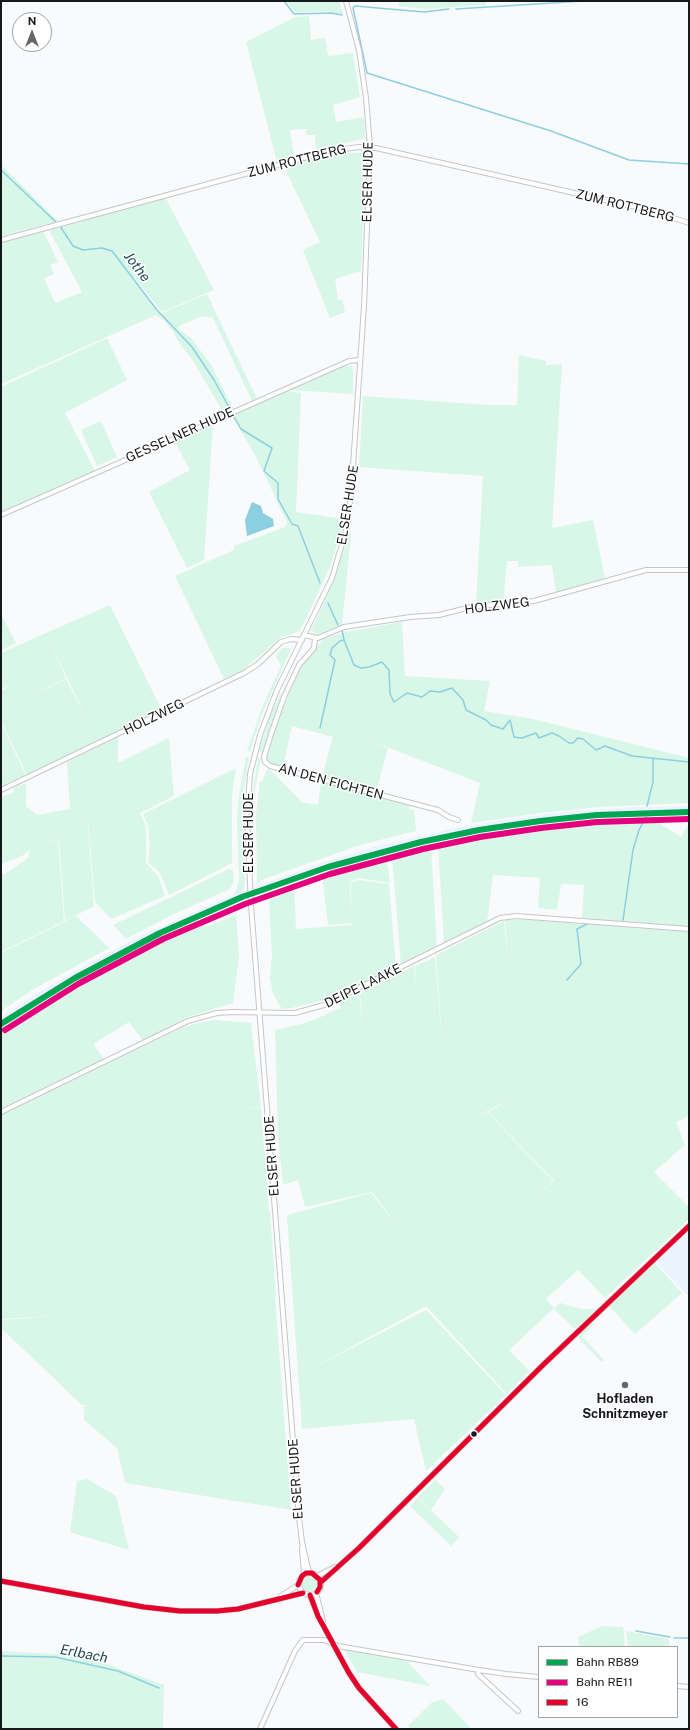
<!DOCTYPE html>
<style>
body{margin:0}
#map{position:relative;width:690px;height:1730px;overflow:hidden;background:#f8fafc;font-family:"Public Sans",sans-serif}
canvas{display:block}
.frame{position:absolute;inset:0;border:2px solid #16181c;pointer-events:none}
.legend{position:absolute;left:538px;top:1646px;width:140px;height:72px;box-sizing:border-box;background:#fff;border:1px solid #a2a3a4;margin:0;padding:5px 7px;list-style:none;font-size:12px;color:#16181c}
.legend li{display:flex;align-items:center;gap:8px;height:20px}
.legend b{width:20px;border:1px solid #a2a3a4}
.north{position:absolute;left:12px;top:12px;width:40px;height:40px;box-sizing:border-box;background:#fff;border:1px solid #a2a3a4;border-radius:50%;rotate:0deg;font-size:11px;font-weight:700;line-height:16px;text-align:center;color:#16181c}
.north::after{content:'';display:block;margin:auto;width:14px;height:18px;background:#65676a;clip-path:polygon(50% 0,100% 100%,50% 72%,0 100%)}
</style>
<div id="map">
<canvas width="690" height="1730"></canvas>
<div class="frame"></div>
<ul class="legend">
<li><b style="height:5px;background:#00a651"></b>Bahn RB89</li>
<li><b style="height:5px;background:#e5007d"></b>Bahn RE11</li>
<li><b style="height:5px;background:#e4002b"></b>16</li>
</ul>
<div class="north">N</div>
</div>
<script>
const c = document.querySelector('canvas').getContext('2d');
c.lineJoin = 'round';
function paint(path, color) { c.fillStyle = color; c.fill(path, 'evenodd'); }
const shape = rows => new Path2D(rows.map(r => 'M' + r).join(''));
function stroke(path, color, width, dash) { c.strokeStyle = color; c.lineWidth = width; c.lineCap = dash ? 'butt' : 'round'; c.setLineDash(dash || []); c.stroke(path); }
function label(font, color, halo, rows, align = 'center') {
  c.font = font + ' "Public Sans",sans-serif'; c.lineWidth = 3; c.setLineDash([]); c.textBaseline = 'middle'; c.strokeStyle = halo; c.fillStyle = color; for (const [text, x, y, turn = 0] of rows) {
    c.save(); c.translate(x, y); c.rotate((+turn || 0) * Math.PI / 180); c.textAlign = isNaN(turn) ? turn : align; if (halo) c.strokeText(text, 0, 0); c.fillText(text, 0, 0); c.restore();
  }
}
const built = shape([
 [689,806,689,815,584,819,529,825,480,833,399,850,286,884,201,918,148,941,44,999,1,1027,1,1017,31,997,100,957,142,935,235,894,318,864,373,847,460,827,504,820,554,813,634,807],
 [689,1230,689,1297,656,1262]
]);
const green = shape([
 [286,1,339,1,343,14,328,11,296,13],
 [399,1,486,1,486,5,426,9,398,6],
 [309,16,311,40,325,38,328,56,353,53,360,97,333,105,336,122,364,117,365,138,316,151,315,135,306,135,307,129,290,130,294,157,277,162,246,42,295,17],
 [350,153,363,153,363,223,361,271,335,279,338,300,342,299,345,312,330,318,303,250,320,242,284,167,332,154],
 [1,165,58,221,1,236],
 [165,197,214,290,162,312,134,277,133,278,160,314,207,294,257,399,252,401,213,318,202,316,179,326,178,329,191,338,212,366,233,409,224,414,194,362,180,344,172,330,164,320,156,315,1,384,1,242,43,231,58,262,50,265,54,274,44,278,55,303,82,292,49,230,57,228,58,229,61,227],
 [107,338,127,380,65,413,95,471,1,513,1,387],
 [519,355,546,361,546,365,562,364,552,528,593,520,605,578,556,593,552,565,518,567,518,561,507,561,503,603,476,604,483,476,359,467,363,396,487,405,517,405],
 [345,365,353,367,353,394,290,390],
 [285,391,301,393,296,512,343,519,341,532,330,567,300,631,280,638,243,670,224,679,175,576,234,550,234,546,285,527,287,522,256,457,232,416],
 [101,421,117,457,97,466,81,430],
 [213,424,204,560,187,568,149,492,190,470,174,440],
 [349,533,351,534,342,625,318,634,311,631,334,580],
 [110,605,162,711,27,775,1,721,1,691,10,686,1,689,1,653,46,633,66,678,18,702,66,679,87,720,46,633],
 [1,614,16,643,1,650],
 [402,622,405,676,490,681,484,711,533,719,689,758,689,803,599,807,541,813,471,823,480,783,353,734,388,748,376,792,322,777,333,737,292,726,283,768,271,765,266,757,277,722,301,667,323,639,345,632],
 [282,648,287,648,291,649,260,719,250,752,247,751,263,705,281,666,276,656],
 [283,690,263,752,261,753,259,751,271,713],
 [1,723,26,776,3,786,1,782],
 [118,737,118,763,169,738,174,796,140,813,146,826,146,863,158,876,165,896,111,919,95,902,86,796,94,906,65,921,59,839,39,846,58,840,64,921,1,952,1,875,5,874,28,858,30,850,22,856,1,864,1,797,14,792,13,788,26,783,26,806,37,815,70,809,67,762],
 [246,757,249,757,243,796,242,818,245,882,243,891,234,894,239,881,237,819,239,795],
 [258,758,261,759,255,789,251,842,252,797],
 [236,768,232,794,232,863,169,895,160,873,148,862,150,847,148,826,143,814],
 [267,769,271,771,302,802,318,805,321,782,409,804,409,809,414,810,416,831,360,845,261,880,257,885,256,815,260,782,262,782],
 [650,817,681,837,689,824,689,927,582,918,584,885,561,884,557,910,538,908,540,878,493,875,487,922,444,943,438,844,480,835,561,823],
 [431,848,437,947,401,965,392,857],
 [386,856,390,883,358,878,350,882,351,922,351,883,359,880,389,884,396,968,335,997,292,1008,282,1009,273,994,270,978,272,956,269,898,272,892,294,885,296,929,352,925,352,923,328,925,322,875],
 [229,869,233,870,234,881,230,889,178,912,126,939,113,925],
 [236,915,239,956,233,1003,188,1017,143,1041,129,1022,93,1044,105,1060,1,1111,1,1028,42,1001,99,968,148,942,202,919,206,927],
 [76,916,109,948,32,990,1,1011,1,953],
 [505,920,531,920,689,932,689,1116,676,1122,685,1145,654,1172,689,1207,689,1219,605,1298,578,1270,546,1299,554,1308,509,1350,529,1371,507,1394,426,1306,313,1368,426,1310,506,1395,426,1471,414,1419,302,1429,287,1215,371,1193,400,1229,372,1192,305,1207,298,1180,283,1185,278,1137,275,1030,302,1024,316,1019,340,1008,340,1002,359,993,363,1040,360,993,414,966,417,992,415,966,435,957,443,1053,436,955,504,921,508,963],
 [516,1096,488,1112,554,1181,530,1202,553,1181,487,1112,474,1118],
 [216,1020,251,1023,261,1107,245,1109,261,1108,269,1211,265,1211,270,1211,276,1296,261,1297,275,1296,291,1510,125,1483,117,1448,84,1420,84,1406,90,1405,82,1405,1,1328,1,1320,53,1316,1,1319,1,1115,182,1028,198,1023],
 [654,1262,682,1293,635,1334,609,1306],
 [560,1303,582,1309,597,1309,575,1329,554,1309],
 [591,1323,593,1325,582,1336,604,1360,601,1362,577,1336],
 [87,1479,116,1496,129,1550,70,1532,77,1481],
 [435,1480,445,1489,431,1510,418,1497],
 [418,1498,459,1537,451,1546,410,1506],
 '301 1584a8 8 0 1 1 16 0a8 8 0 1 1-16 0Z',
 [602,1626,623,1627,625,1647,579,1647,578,1637],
 [626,1631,669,1639,669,1647,628,1647],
 [344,1649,405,1659,430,1686,357,1672],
 [1,1651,85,1656,164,1685,163,1729,1,1729],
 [443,1699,472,1729,411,1729,408,1726,431,1703]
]);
const water = shape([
 [252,502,261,506,263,513,273,519,274,526,247,536,245,520]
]);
const stream = shape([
 [284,1,294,14,332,13,342,15],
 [449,9,424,12,355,6,353,8,367,73,551,131,629,160,689,164],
 [456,9,584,1],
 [1,170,57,223],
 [60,226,73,246,83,250,102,248,112,251,157,310,192,347,214,380,231,411],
 [233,415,241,429,272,448,264,471,278,483,278,499,292,524,298,526,320,583],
 [328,603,338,625],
 [344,640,354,665,361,668,369,667,382,662,389,670,390,694,394,702,407,693,422,697,430,691,440,692,452,688,463,700,466,710,486,720,491,725,503,729,510,720,514,737,522,738,536,733,539,738,552,733,559,736,569,743,573,743,578,738,583,739,596,750,605,746,632,756,689,762],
 [320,728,335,660,330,655,332,648,340,641,344,640,342,630],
 [647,806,653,782,653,759],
 [623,920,633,850,639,830,647,815],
 [567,980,581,964,577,929,589,923],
 [636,1631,670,1637],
 [674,1638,689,1638],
 [1,1656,55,1657,118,1671,159,1688]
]);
const minor = shape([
 [1,240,330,151,359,147,376,148,649,210,689,223],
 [1,515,349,361,360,360],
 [304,635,318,638,344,627,410,617,439,615,471,607,534,601,646,570,689,570],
 [315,638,314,648,299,665,284,697,271,734,264,757,265,762,270,766,438,810,449,817,458,820],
 [1,790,244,673,258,664,281,642,291,639,302,640],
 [1,1112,188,1021,217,1013,232,1012,295,1013,324,1005,500,918,516,916,689,929],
 [302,1548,304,1574],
 '299 1584a11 11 0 1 1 22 0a11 11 0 1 1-22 0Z',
 [309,1573,302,1542,299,1517,251,905,247,818,250,774,260,735,277,690,332,578,347,527,351,495,364,306,370,147,366,98,359,50,346,1],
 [317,1576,335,1567],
 [1,1581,144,1607,180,1611,217,1611,238,1609,303,1593],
 [321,1582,359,1548,544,1364,689,1226],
 [316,1593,323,1621],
 [310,1595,318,1616,349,1673,359,1688,396,1729],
 [281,1596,298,1585],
 [479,1670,478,1674,518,1711],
 [677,1686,689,1687],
 [260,1729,295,1651,303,1640,324,1640,338,1646,479,1670,506,1674,539,1677]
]);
const bus1 = shape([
 [1,1581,144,1607,180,1611,217,1611,238,1609,303,1593],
 [321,1582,359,1548,544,1364,689,1226],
 [298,1585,302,1576,306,1573,312,1573,320,1580,320,1587,317,1592],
 [310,1595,318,1616,349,1673,359,1688,396,1729]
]);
const rail1 = shape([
 [1,1024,75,978,160,933,242,897,328,867,421,842,479,830,540,821,597,815,689,812]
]);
const rail2 = shape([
 [5,1030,78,984,163,939,245,904,330,874,423,849,480,837,541,828,597,822,689,819]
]);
const markers = [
 [625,1385,4,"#65676a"],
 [474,1434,3.5,"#16181c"]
];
const streetNames = [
 ["ZUM ROTTBERG",297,161,-14],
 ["ELSER HUDE",368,182,-89],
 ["ZUM ROTTBERG",625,206,14],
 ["GESSELNER HUDE",180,435,-24],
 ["ELSER HUDE",348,505,-81],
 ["HOLZWEG",497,606,-7],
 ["HOLZWEG",154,717,-26],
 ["AN DEN FICHTEN",331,782,15],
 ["ELSER HUDE",249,833,-90],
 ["DEIPE LAAKE",363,986,-26],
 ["ELSER HUDE",272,1156,-94],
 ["ELSER HUDE",296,1479,-94]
];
const poiNames = [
 ["Hofladen",625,1399],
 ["Schnitzmeyer",625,1414]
];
const waterNames = [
 ["Jothe",137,267,53],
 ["Erlbach",84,1654,11]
];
paint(built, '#ebf3fe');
paint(green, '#d8f7e8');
paint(water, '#8ccfe0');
stroke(stream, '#8ccfe0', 1.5);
stroke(minor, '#c4c6c9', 6);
stroke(minor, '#fefeff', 4);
stroke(bus1, '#e4002b', 5);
stroke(rail1, '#00a651', 6);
stroke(rail2, '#e5007d', 6);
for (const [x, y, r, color] of markers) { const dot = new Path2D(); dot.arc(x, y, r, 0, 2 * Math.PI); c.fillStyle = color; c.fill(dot); stroke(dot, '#fff', 1.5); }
label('13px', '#16181c', '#fff', streetNames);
label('bold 13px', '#16181c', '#fff', poiNames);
label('italic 14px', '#1d4752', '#fff', waterNames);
</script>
